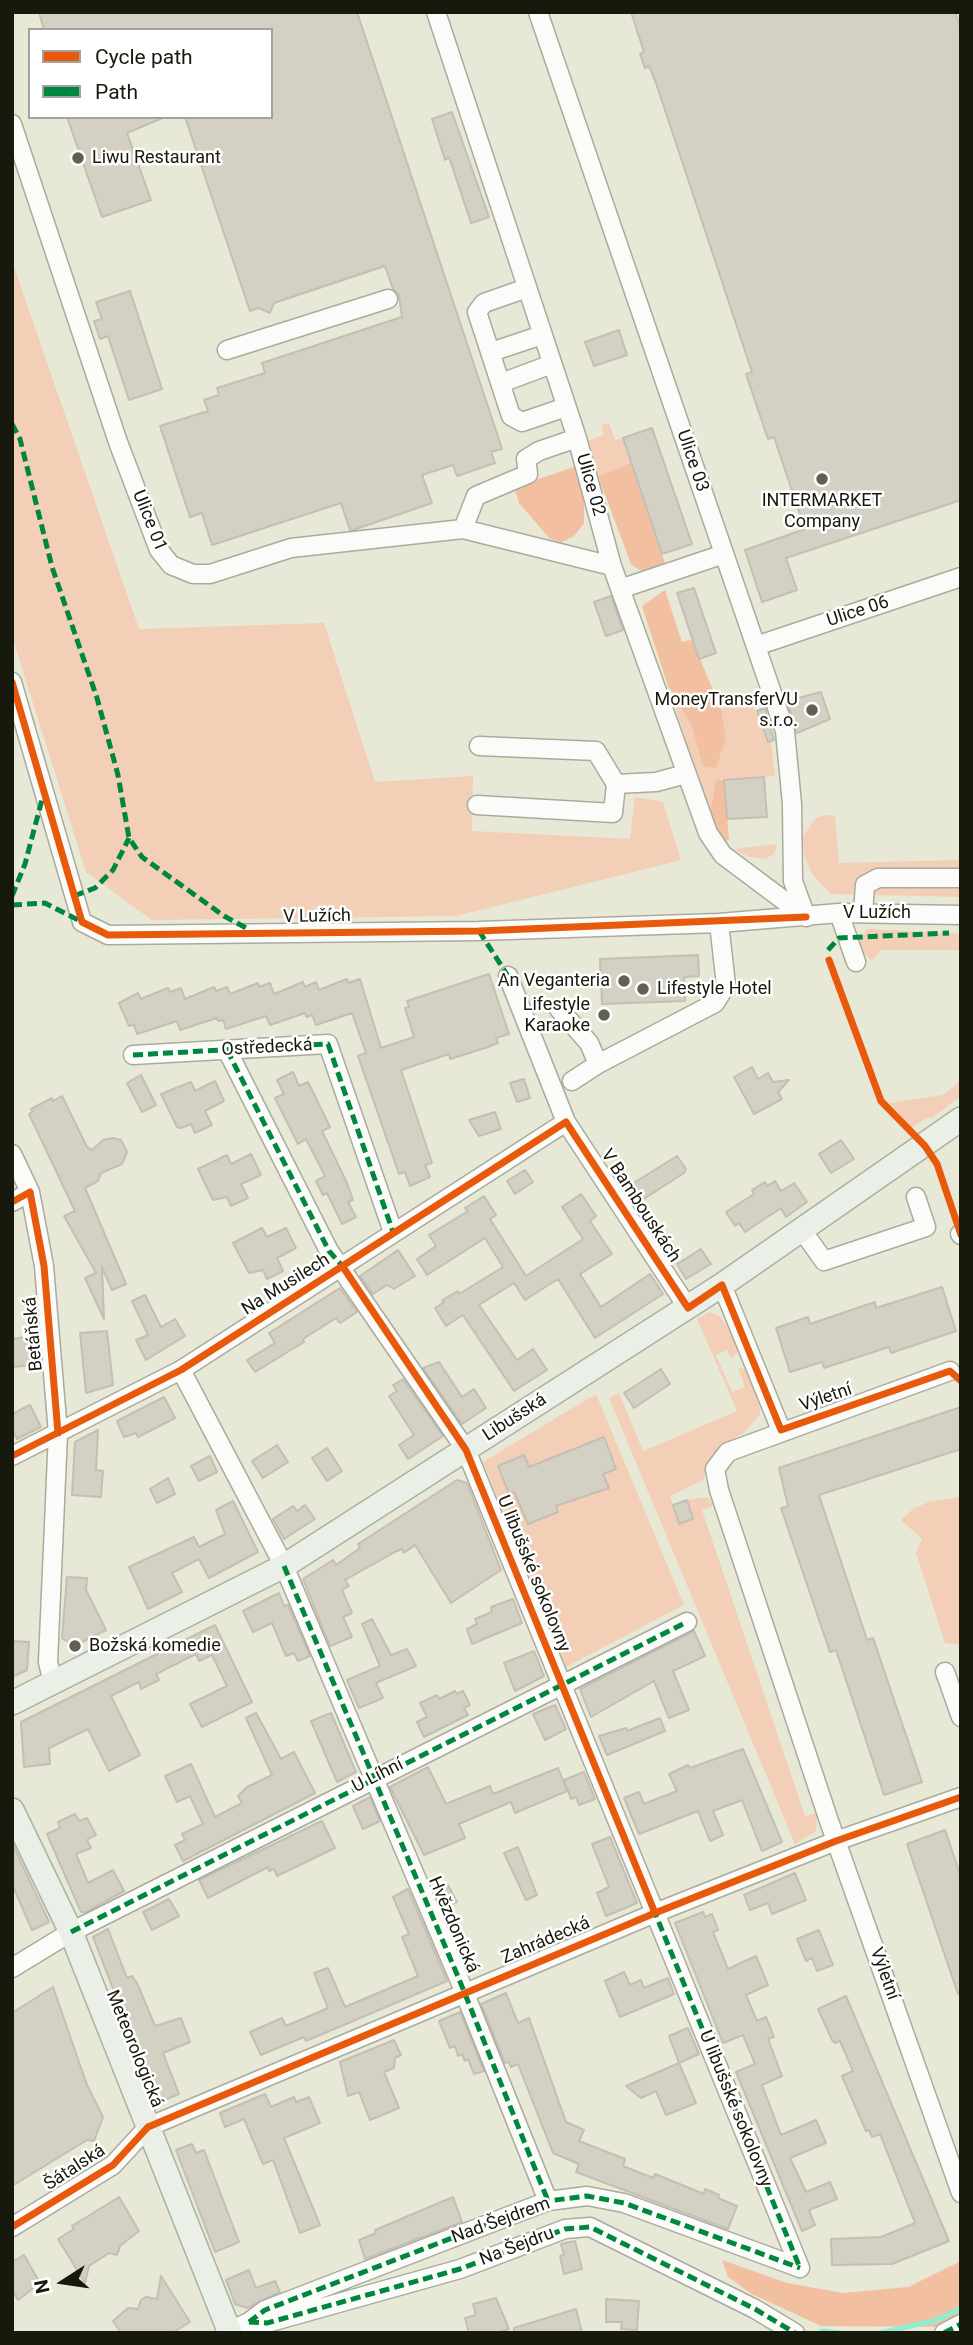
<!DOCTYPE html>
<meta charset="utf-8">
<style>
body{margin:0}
#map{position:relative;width:973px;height:2345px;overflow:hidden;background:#e7e8d6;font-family:Roboto,sans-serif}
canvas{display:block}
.frame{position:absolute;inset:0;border:14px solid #18190d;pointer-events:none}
.legend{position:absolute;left:28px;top:28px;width:245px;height:91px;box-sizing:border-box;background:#fff;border:2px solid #a3a39e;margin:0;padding:9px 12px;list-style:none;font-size:21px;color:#18190d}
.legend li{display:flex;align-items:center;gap:14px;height:35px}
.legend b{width:35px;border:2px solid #a3a39e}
.north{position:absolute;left:28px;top:2247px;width:70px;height:70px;-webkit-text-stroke:5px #fff;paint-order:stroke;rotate:258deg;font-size:19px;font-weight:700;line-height:28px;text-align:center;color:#18190d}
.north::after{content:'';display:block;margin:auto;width:24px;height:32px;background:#18190d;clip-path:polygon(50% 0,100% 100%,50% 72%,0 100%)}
</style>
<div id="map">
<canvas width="973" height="2345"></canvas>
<div class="frame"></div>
<ul class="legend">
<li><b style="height:9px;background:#e8590c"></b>Cycle path</li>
<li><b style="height:9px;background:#00873e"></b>Path</li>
</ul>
<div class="north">N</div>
</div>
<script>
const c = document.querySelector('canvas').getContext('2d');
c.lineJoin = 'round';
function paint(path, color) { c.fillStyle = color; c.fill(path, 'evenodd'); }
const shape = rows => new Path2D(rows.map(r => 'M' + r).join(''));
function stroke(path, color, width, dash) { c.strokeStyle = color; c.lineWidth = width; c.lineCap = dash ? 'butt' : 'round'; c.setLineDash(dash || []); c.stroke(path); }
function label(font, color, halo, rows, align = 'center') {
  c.font = font + ' Roboto,sans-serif'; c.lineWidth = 5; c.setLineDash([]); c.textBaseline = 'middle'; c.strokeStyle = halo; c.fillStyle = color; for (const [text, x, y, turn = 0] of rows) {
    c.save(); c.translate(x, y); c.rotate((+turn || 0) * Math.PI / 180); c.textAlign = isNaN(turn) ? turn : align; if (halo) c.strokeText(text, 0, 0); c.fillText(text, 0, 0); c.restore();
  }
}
const green = shape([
 [12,261,139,629,324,623,375,782,473,776,472,831,630,839,635,797,663,802,681,860,456,916,152,920,86,872,12,636],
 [609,423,615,440,623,438,631,463,598,476,587,441,604,435,601,425],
 [668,686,692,727,704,766,726,738,721,709,751,700,767,742,771,741,775,776,716,780,710,812],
 [826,815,835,816,839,863,961,860,961,897,831,894,812,874,804,855,803,836,816,818],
 [777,844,774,854,765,859,750,857,733,849],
 [867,929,961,934,961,950,881,950,872,961,862,952,860,942],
 [961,1081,961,1096,932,1118,928,1117,911,1128,890,1103,943,1095],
 [709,1312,718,1315,731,1330,739,1351,733,1357,730,1358,727,1350,716,1355,732,1392,745,1387,738,1368,746,1369,759,1400,760,1415,743,1433,719,1448,710,1460,703,1480,670,1496,679,1524,693,1519,687,1500,707,1497,714,1505,702,1510,805,1816,817,1812,816,1831,795,1844,609,1398,619,1393,643,1451,737,1411,697,1319],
 [596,1394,684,1605,566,1667,483,1462],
 [961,1497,961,1645,945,1643,916,1553,922,1539,901,1520,914,1508,929,1502]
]);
const forest = shape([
 [631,463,666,566,650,571,640,570,631,564,598,476],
 [574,467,584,500,584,523,574,536,560,543,549,538,519,503,514,487],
 [665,590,682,642,692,640,721,709,726,738,716,768,703,766,692,727,668,686,642,606],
 [716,780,724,780,729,840,723,841,710,812],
 [722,2260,787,2283,843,2293,908,2287,961,2261,961,2323,954,2327,821,2326,750,2293,728,2277]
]);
const stream = shape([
 [822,2331,839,2333],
 [881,2333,937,2320,961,2308]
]);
const building = shape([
 [39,12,357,12,502,449,491,452,495,463,457,476,453,465,422,475,432,503,353,530,350,530,341,503,212,545,202,513,190,517,160,426,208,411,204,400,219,395,217,388,265,373,262,363,402,317,399,295,393,289,385,266,274,303,270,313,259,308,250,311,185,117,271,117,271,30,44,30,39,12],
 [631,12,955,12,961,29,961,500,786,558,797,590,762,602,745,550,805,529,774,437,768,439,746,374,752,372,656,83,649,66,645,68,640,54,644,52,631,12],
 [452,112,489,217,471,223,449,157,445,160,432,119,452,112],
 [67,117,165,117,127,133,151,200,102,217,67,117],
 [130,291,162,389,129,400,108,336,100,339,94,321,102,319,96,302,130,291],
 [619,330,627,355,594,366,585,342,619,330],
 [652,428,692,544,662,554,623,438,652,428],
 [694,588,716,653,699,659,677,593,694,588],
 [611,596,623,630,606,636,594,602,611,596],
 [821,692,830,719,797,733,787,701,821,692],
 [765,708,774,740,768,742,757,711,765,708],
 [764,777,767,817,727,819,724,780,764,777],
 [698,955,699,976,684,977,685,1001,602,1004,600,959,698,955],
 [489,974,509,1034,496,1038,498,1043,485,1048,450,1059,449,1054,401,1070,432,1163,425,1165,430,1177,410,1186,405,1172,399,1174,358,1056,366,1053,352,1013,316,1025,312,1015,307,1017,305,1013,270,1025,266,1016,226,1029,223,1020,218,1021,217,1018,180,1030,177,1021,137,1034,134,1025,129,1026,119,1003,138,993,141,999,168,988,170,992,181,988,185,999,214,987,216,991,227,987,230,994,258,983,259,987,270,983,274,994,303,982,305,987,316,982,319,990,347,979,348,983,360,979,381,1048,414,1037,405,1008,409,1007,407,1001,489,974],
 [752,1067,758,1079,768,1073,773,1082,789,1080,778,1092,782,1099,754,1114,734,1077,752,1067],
 [293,1072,299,1086,308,1082,330,1127,322,1131,347,1183,353,1200,348,1202,356,1217,342,1224,327,1193,323,1195,316,1181,325,1176,306,1139,298,1144,275,1098,284,1094,277,1080,293,1072],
 [141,1075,156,1105,142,1112,127,1083,141,1075],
 [524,1079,530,1098,517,1102,510,1083,524,1079],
 [215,1081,224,1101,205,1111,212,1125,195,1133,191,1124,181,1128,177,1127,161,1094,191,1082,195,1091,215,1081],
 [62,1096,87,1147,92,1150,103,1140,113,1138,121,1140,127,1152,122,1164,101,1173,98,1181,85,1188,126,1284,112,1290,102,1267,104,1319,85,1278,96,1273,64,1216,75,1211,29,1114,33,1111,31,1109,52,1098,53,1101,62,1096],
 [495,1112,501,1129,479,1136,469,1120,495,1112],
 [841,1140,854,1159,831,1173,819,1154,841,1140],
 [251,1154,261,1175,241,1184,248,1198,231,1206,227,1197,213,1200,198,1169,227,1155,231,1164,251,1154],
 [677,1156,686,1169,684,1173,642,1200,632,1184,677,1156],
 [525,1170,533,1182,515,1194,507,1181,525,1170],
 [775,1181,781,1191,794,1183,807,1202,786,1217,781,1208,745,1232,739,1223,735,1226,726,1212,754,1194,752,1190,765,1182,767,1186,775,1181],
 [581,1194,596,1216,590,1221,612,1254,580,1274,601,1307,650,1274,663,1294,595,1338,558,1279,525,1300,514,1283,479,1305,517,1360,533,1349,547,1370,514,1391,463,1315,446,1326,435,1308,444,1302,442,1300,458,1291,459,1294,503,1267,485,1238,427,1275,417,1259,436,1246,429,1235,468,1211,465,1208,484,1196,496,1215,490,1219,526,1276,583,1239,562,1207,581,1194],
 [262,1228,267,1237,286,1228,296,1248,277,1258,283,1271,267,1279,263,1270,249,1273,233,1243,262,1228],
 [701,1249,711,1264,686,1279,677,1264,701,1249],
 [398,1250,415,1276,394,1289,387,1285,373,1294,360,1276,398,1250],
 [942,1287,956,1331,891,1353,889,1347,824,1368,822,1362,790,1372,776,1328,808,1317,810,1324,875,1302,876,1308,942,1287],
 [340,1288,357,1312,340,1323,336,1318,303,1339,304,1342,255,1372,247,1360,275,1343,269,1333,340,1288],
 [145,1295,161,1327,175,1319,185,1336,146,1360,136,1340,148,1335,132,1301,145,1295],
 [107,1331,113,1385,86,1393,80,1333,107,1331],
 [27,1337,32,1338,36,1365,12,1367,12,1339,27,1337],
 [439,1362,462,1397,474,1389,486,1408,462,1424,423,1368,439,1362],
 [661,1369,670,1384,634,1408,624,1393,661,1369],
 [403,1379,443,1436,408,1459,399,1445,414,1435,389,1396,397,1391,393,1385,403,1379],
 [164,1397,175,1418,138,1437,136,1433,124,1437,117,1421,164,1397],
 [30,1405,41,1427,17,1439,12,1429,12,1414,30,1405],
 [961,1407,961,1449,819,1495,867,1640,873,1638,922,1782,884,1795,836,1650,830,1652,781,1508,788,1506,779,1468,961,1407],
 [98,1430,96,1470,103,1471,101,1497,72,1495,75,1442,98,1430],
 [604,1437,616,1469,603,1474,609,1488,556,1506,558,1512,528,1524,514,1492,509,1494,498,1466,524,1455,529,1467,604,1437],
 [277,1445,288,1462,263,1478,252,1461,277,1445],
 [327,1448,342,1471,327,1481,312,1458,327,1448],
 [210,1456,217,1472,199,1481,191,1466,210,1456],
 [168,1478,175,1494,157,1503,150,1489,168,1478],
 [457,1480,467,1483,501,1570,451,1603,415,1545,404,1553,402,1549,395,1552,345,1580,349,1586,342,1590,352,1613,343,1617,352,1637,330,1646,303,1579,333,1560,336,1565,360,1548,358,1544,457,1480],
 [687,1500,693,1519,679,1524,673,1505,687,1500],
 [233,1501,258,1552,209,1578,199,1559,172,1573,182,1592,148,1609,129,1567,194,1537,199,1547,225,1534,216,1510,233,1501],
 [305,1505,315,1519,284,1539,273,1519,293,1506,297,1511,305,1505],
 [67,1577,87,1578,86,1590,106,1630,74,1646,62,1638,67,1577],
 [279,1593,284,1606,288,1605,310,1656,298,1661,294,1653,286,1656,272,1623,253,1632,243,1611,279,1593],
 [513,1599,522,1623,472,1644,467,1629,477,1624,475,1619,492,1612,491,1607,513,1599],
 [372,1619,391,1655,407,1649,416,1666,376,1683,383,1698,359,1708,347,1680,380,1666,362,1624,372,1619],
 [215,1625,252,1702,202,1727,190,1704,227,1686,212,1655,199,1661,196,1654,156,1674,159,1680,141,1689,139,1682,111,1696,140,1755,109,1771,88,1729,49,1748,50,1764,24,1767,21,1722,215,1625],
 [694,1631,705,1656,673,1671,689,1710,669,1718,654,1681,591,1717,580,1689,694,1631],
 [12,1641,29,1642,27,1670,12,1677,12,1641],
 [534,1651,544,1676,515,1691,504,1663,534,1651],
 [455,1691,457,1694,463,1691,470,1705,464,1708,468,1715,424,1737,417,1722,427,1717,420,1703,437,1695,439,1699,455,1691],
 [555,1705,566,1729,545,1740,533,1714,555,1705],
 [256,1713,281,1759,294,1752,315,1793,183,1861,175,1845,185,1840,182,1834,203,1824,190,1796,177,1802,165,1776,191,1764,215,1817,242,1803,238,1796,247,1787,272,1775,246,1718,256,1713],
 [331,1713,356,1772,337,1782,311,1721,331,1713],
 [660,1718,665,1731,607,1755,599,1736,626,1728,627,1731,660,1718],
 [743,1749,782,1842,762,1851,742,1800,713,1811,723,1835,710,1841,698,1811,639,1834,624,1798,639,1792,644,1804,677,1791,669,1774,688,1765,690,1768,743,1749],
 [428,1767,446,1804,490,1786,493,1794,558,1768,567,1791,515,1813,511,1802,459,1824,465,1838,424,1855,390,1787,428,1767],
 [584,1772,595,1799,579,1805,576,1797,571,1799,564,1780,584,1772],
 [370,1797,380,1821,363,1829,353,1806,370,1797],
 [75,1814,79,1821,87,1818,96,1835,87,1840,91,1848,76,1854,88,1883,113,1870,124,1891,86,1912,81,1912,47,1834,60,1828,58,1822,75,1814],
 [322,1821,335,1848,277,1876,274,1869,269,1871,268,1867,208,1898,199,1880,322,1821],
 [945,1830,961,1877,961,1994,958,1994,907,1844,945,1830],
 [610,1837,637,1903,606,1916,597,1893,609,1887,592,1844,610,1837],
 [12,1843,49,1922,32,1930,12,1884,12,1843],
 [518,1847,537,1895,526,1900,504,1853,518,1847],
 [795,1873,806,1900,772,1914,768,1903,750,1910,744,1895,795,1873],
 [448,1885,457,1902,441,1908,434,1891,448,1885],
 [408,1889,447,1981,306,2041,304,2037,261,2055,250,2032,282,2018,286,2026,328,2008,314,1973,328,1968,345,2007,418,1976,402,1937,409,1934,393,1897,408,1889],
 [169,1899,179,1916,152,1930,143,1912,169,1899],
 [703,1912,705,1917,712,1914,718,1930,713,1932,728,1969,756,1956,768,1985,746,1995,757,2021,766,2017,774,2037,768,2039,782,2076,762,2085,781,2135,816,2120,826,2143,790,2158,806,2192,830,2182,837,2199,809,2210,815,2225,802,2231,736,2072,755,2064,743,2035,723,2043,675,1923,703,1912],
 [108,1929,127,1978,132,1976,137,1983,155,2026,181,2018,190,2042,163,2053,179,2094,157,2103,93,1937,108,1929],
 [819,1930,833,1965,817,1971,812,1958,806,1961,797,1939,819,1930],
 [624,1972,630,1985,641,1980,644,1988,668,1978,674,1994,620,2017,605,1981,624,1972],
 [53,1987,87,2085,103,2117,94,2141,87,2140,12,2186,12,2013,53,1987],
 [506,1993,518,2023,529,2018,566,2122,584,2130,579,2141,625,2159,623,2166,653,2178,655,2174,704,2194,705,2189,719,2195,718,2198,737,2206,728,2229,576,2172,579,2164,553,2153,518,2064,511,2067,509,2062,505,2063,481,2004,506,1993],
 [846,1996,949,2241,892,2264,832,2265,831,2239,881,2237,915,2223,880,2134,872,2137,869,2130,866,2131,842,2076,853,2071,840,2041,835,2043,832,2040,818,2009,846,1996],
 [460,2012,484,2071,474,2074,468,2059,465,2061,462,2054,458,2056,455,2046,450,2048,439,2021,460,2012],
 [688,2028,699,2054,679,2063,669,2036,688,2028],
 [394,2040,401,2055,395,2058,394,2068,384,2072,399,2108,370,2120,359,2092,348,2096,340,2062,394,2040],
 [679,2063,696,2103,666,2115,656,2091,641,2098,626,2086,679,2063],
 [265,2094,271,2107,294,2097,296,2102,309,2097,320,2123,284,2138,320,2225,300,2233,273,2160,263,2164,244,2119,225,2127,220,2113,265,2094],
 [192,2144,196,2153,204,2150,239,2242,215,2252,176,2150,192,2144],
 [119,2197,139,2231,120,2246,117,2255,109,2253,89,2266,85,2283,58,2239,74,2229,72,2226,119,2197],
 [453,2197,462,2222,365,2259,359,2240,376,2233,375,2230,453,2197],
 [575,2241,582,2269,564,2274,560,2256,564,2255,561,2244,575,2241],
 [24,2255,40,2283,18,2300,12,2290,12,2262,24,2255],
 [249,2270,256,2288,275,2281,280,2292,247,2308,235,2304,226,2280,249,2270],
 [161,2276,190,2322,172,2333,121,2333,113,2321,128,2308,138,2309,141,2300,146,2297,157,2299,161,2276],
 [496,2298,509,2329,495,2333,469,2333,465,2318,476,2315,473,2304,496,2298],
 [606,2299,639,2301,637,2330,621,2329,622,2322,606,2322,606,2299],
 [576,2309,582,2333,514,2333,514,2328,576,2309]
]);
const minor = shape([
 [436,12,577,438,612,566,708,833,723,855,806,917],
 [538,12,785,731,792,804,793,881,806,917],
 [12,124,118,442,159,550,171,565,193,574,210,574,291,548,463,529,612,566],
 [527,288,484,303,477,312,511,416,522,422,566,407],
 [227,350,388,299],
 [491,352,542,335],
 [501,383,552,364],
 [463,529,476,496,528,474,526,459,539,451,577,438],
 [620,589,724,554],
 [756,646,961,577],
 [12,682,82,922,108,935,479,931,719,923,839,913,961,915],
 [616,784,656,782,686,774],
 [477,805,613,813,616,784,596,751,479,746],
 [839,913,856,962],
 [863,913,865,885,878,878,961,878],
 [508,976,566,1122,688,1308],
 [559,1009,589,1043,598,1064],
 [227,1050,329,1251,466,1450,800,2268],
 [133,1055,328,1044,393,1232],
 [572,1081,598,1064,715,1003,726,985,719,923],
 [12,1154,30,1192,44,1266,58,1433,48,1662,53,1683],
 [12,1202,30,1192],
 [802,1230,824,1261,926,1227,916,1197],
 [960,1234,961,1235],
 [722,1285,781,1430],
 [181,1370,284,1566,459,1979,548,2201],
 [950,1371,728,1452,715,1469,719,1490,829,1821,961,2193],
 [12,1456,181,1370,566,1122],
 [945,1672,961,1717],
 [12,1968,71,1932,687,1622],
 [12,2227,113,2165,148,2127,655,1913,836,1841,961,1797],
 [249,2322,265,2310,548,2201,587,2196,624,2203,800,2268],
 [225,2333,249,2322,267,2323,460,2269,565,2229,590,2227,755,2309,795,2333],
 [944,2333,961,2324]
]);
const major = shape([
 [12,1703,284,1566,722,1285,961,1119],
 [12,1810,71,1932,230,2333]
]);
const quiet = shape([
 [12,424,20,439,52,567,97,698,118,775,129,838,142,857,224,916,250,930],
 [12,896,25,864,43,796],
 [74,896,95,888,113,870,129,838],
 [12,905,45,903,82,922],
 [479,931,508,976],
 [828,950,839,938,949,933],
 [227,1050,329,1251,343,1267],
 [133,1055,328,1044,393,1232],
 [284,1566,459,1979,548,2201],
 [653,1908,800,2268],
 [71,1932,687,1622],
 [249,2322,265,2310,548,2201,587,2196,624,2203,800,2268],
 [249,2322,267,2323,460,2269,565,2229,590,2227,755,2309,795,2333],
 [944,2333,961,2324]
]);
const cycleway = shape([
 [12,682,82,922,108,935,479,931,806,917],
 [829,960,881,1101,925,1146,937,1164,961,1235],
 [12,1202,30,1192,44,1266,58,1433],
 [343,1267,466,1450,655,1913],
 [12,1456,181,1370,566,1122,688,1308,722,1285,781,1430,950,1371,961,1381],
 [12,2227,113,2165,148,2127,655,1913,836,1841,961,1797]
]);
const markers = [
 [78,158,7,"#606153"],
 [822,479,7,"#606153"],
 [812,710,7,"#606153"],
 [624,981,7,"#606153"],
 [643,989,7,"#606153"],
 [604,1015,7,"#606153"],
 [75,1646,7,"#606153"]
];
const poiNames = [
 ["Liwu Restaurant",92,158],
 ["INTERMARKET",822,501,"center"],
 ["Company",822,522,"center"],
 ["MoneyTransferVU",798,700,"right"],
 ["s.r.o.",798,721,"right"],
 ["An Veganteria",610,981,"right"],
 ["Lifestyle Hotel",657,989],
 ["Lifestyle",590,1005,"right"],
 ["Karaoke",590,1026,"right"],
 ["Božská komedie",89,1646]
];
const streetNames = [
 ["Ulice 03",692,461,71],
 ["Ulice 02",590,485,74],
 ["Ulice 01",149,521,68],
 ["Ulice 06",858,612,-18],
 ["V Lužích",877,913],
 ["V Lužích",317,917,-1],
 ["Ostředecká",267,1048,-3],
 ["V Bambouskách",640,1206,57],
 ["Na Musilech",286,1285,-32],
 ["Betáňská",34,1334,-95],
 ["Výletní",826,1398,-19],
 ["Libušská",515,1418,-33],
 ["U libušské sokolovny",533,1574,68],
 ["U Líhní",378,1776,-27],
 ["Hvězdonická",453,1925,67],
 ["Zahrádecká",546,1941,-23],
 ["Výletní",884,1974,70],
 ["Meteorologická",134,2049,68],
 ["U libušské sokolovny",735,2109,68],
 ["Šátalská",75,2168,-33],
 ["Nad Šejdrem",501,2221,-20],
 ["Na Šejdru",517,2247,-21]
];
paint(green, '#f3cfb8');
paint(forest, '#f3bfa1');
stroke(stream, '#8eecd1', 5);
paint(building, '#d4d1c4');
stroke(building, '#c3bfb2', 2);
stroke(minor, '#aaab9d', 21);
stroke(major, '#a8b29f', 26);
stroke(minor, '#fbfcf9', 18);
stroke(major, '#eaefe7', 23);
stroke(quiet, '#00873e', 5, [10, 5]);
stroke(cycleway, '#e8590c', 7);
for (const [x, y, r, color] of markers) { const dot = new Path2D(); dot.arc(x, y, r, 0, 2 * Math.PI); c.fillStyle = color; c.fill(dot); stroke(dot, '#fff', 2.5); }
label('18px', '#18190d', '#fff', poiNames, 'left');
label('18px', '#18190d', '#fff', streetNames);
</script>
